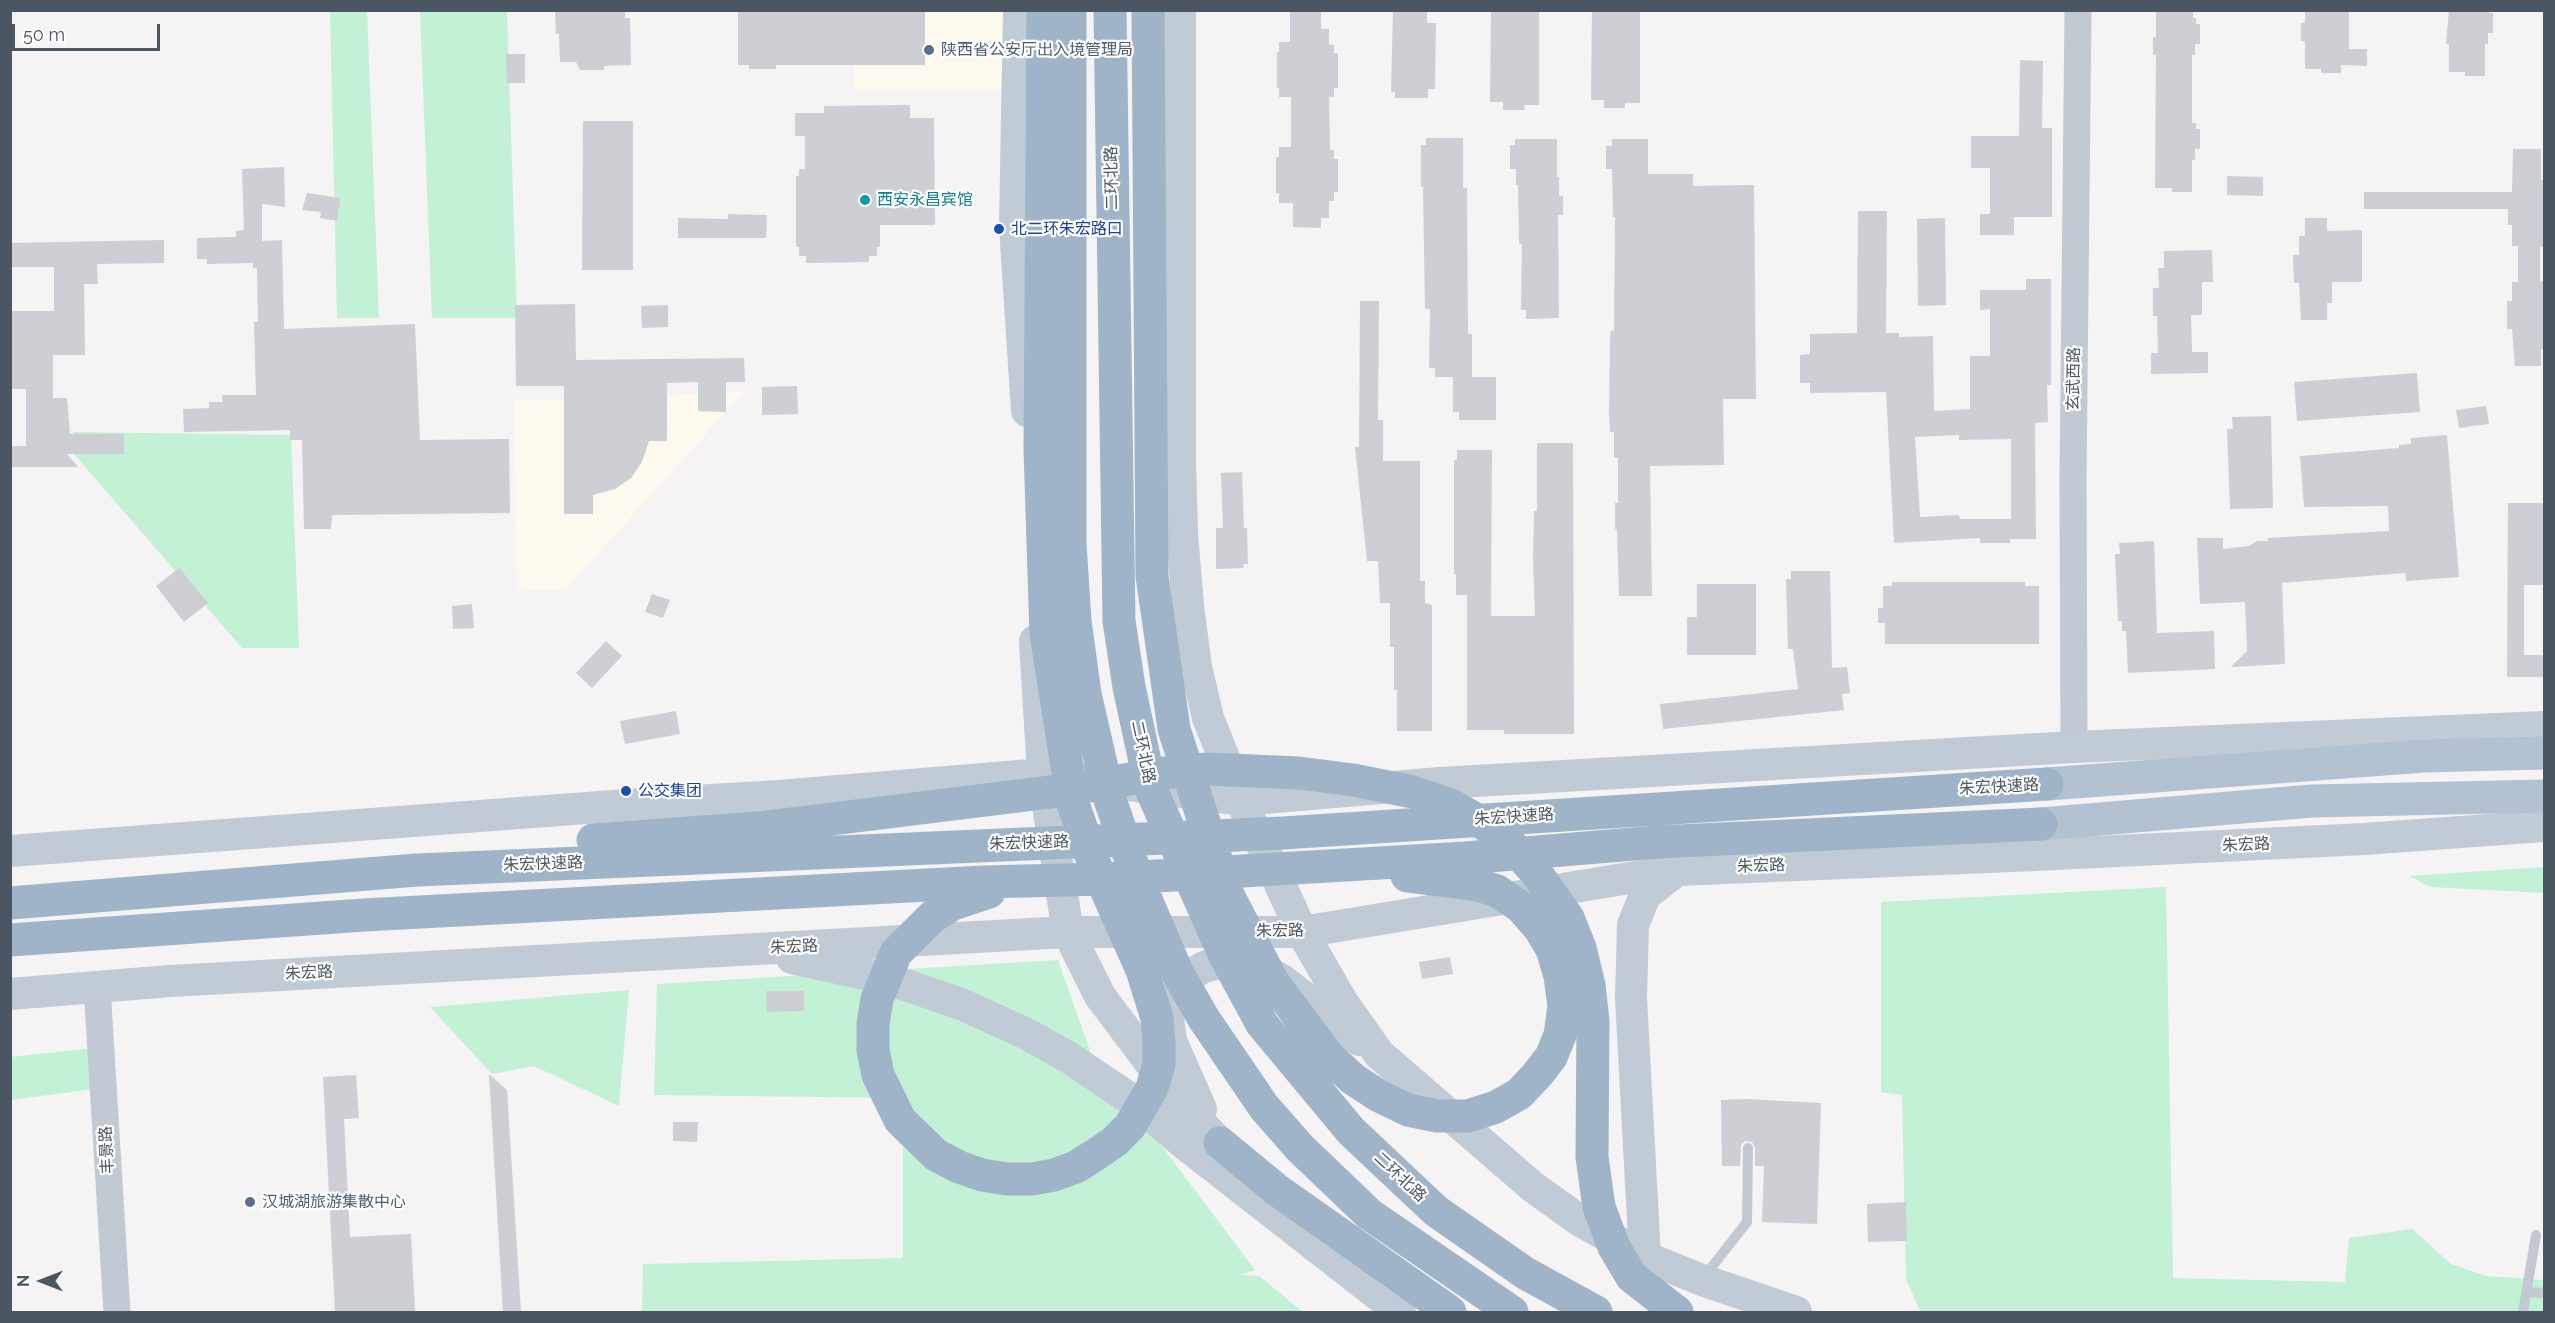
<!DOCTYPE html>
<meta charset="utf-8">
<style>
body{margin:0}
#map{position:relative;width:2555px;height:1323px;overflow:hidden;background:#f5f3f3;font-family:Raleway,sans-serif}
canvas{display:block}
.frame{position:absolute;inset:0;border:12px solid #4a5661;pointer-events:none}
.north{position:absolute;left:12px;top:1251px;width:60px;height:60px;-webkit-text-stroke:4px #fff;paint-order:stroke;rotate:270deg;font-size:16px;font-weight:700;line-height:24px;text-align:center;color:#4a5661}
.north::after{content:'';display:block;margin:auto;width:21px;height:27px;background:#4a5661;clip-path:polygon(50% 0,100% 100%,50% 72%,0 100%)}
.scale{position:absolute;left:12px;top:24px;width:148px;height:27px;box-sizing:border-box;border:3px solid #4a5661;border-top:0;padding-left:8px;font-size:18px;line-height:21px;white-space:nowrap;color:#4a5661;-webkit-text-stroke:4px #fff;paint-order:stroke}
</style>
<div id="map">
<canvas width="2555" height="1323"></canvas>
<div class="frame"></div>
<div class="north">N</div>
<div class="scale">50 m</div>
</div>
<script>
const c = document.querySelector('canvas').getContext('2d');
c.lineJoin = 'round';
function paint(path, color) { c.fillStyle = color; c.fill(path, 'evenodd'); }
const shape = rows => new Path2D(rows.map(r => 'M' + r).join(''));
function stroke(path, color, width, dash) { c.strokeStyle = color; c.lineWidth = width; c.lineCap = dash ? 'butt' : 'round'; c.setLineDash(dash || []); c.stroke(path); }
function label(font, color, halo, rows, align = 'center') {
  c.font = font + ' Raleway,"Noto Sans SC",sans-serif'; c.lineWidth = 4.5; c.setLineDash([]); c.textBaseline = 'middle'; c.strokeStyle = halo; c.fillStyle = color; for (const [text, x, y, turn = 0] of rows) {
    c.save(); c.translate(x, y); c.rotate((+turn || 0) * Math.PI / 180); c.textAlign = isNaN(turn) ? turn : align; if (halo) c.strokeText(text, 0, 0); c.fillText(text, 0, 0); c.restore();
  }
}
const commercial = shape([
 [854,11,1004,11,1005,89,853,89],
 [744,392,565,590,517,591,514,401]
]);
const green = shape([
 [330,11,367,11,379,318,337,318],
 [420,11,507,11,517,318,432,318],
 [73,432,291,435,299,648,242,648,73,453],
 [2544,867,2544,893,2430,887,2409,876],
 [2166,887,2173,1278,2345,1282,2349,1238,2412,1229,2451,1264,2486,1276,2544,1280,2544,1312,1920,1311,1906,1279,1902,1095,1881,1092,1881,902],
 [1058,960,1090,1051,1255,1270,1240,1275,1259,1276,1303,1312,642,1312,643,1264,903,1258,903,1098,654,1095,657,984],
 [629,990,619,1106,534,1066,492,1074,430,1007],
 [94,1048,94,1089,11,1100,10,1057]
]);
const building = shape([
 [555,10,625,10,625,18,630,18,631,65,604,66,604,70,580,70,576,62,560,62,559,34,556,34],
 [738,10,925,10,925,65,776,65,776,69,749,69,749,65,738,65],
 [1290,10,1321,10,1321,29,1329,29,1329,44,1334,45,1334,53,1338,53,1338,88,1334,88,1334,97,1329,97,1330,150,1334,150,1334,159,1338,159,1338,192,1334,192,1334,201,1329,201,1329,218,1321,218,1321,228,1293,227,1293,203,1279,203,1279,193,1276,193,1276,157,1279,157,1279,147,1291,147,1291,97,1279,97,1279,88,1277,88,1277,52,1279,52,1279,42,1290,42],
 [1393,10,1427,10,1427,23,1436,23,1435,89,1428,89,1428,98,1395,98,1395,92,1391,92],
 [1491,10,1539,11,1539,105,1524,105,1525,110,1503,110,1503,102,1490,102],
 [1592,10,1640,10,1640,103,1625,103,1625,108,1604,108,1604,100,1591,100],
 [2156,10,2193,10,2193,18,2196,18,2196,24,2200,24,2200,44,2195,44,2195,55,2192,55,2192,123,2196,123,2196,129,2200,129,2200,149,2195,149,2195,160,2192,160,2192,192,2172,192,2172,188,2155,188,2156,55,2153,55,2153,37,2156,37],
 [2305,10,2349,10,2349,49,2367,49,2367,66,2341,65,2341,73,2321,73,2321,69,2305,69,2305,41,2301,41,2301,23,2305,23],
 [2449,10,2489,10,2489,13,2493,13,2493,33,2488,33,2488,44,2485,44,2485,76,2465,76,2465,72,2449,72,2449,44,2446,44],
 [506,54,525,54,525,83,507,83],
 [2020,60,2043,61,2042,128,2052,128,2052,217,2014,217,2014,235,1980,235,1980,214,1990,214,1990,168,1971,168,1971,136,2019,136],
 [910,105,910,118,934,118,935,225,880,225,880,247,877,247,877,256,869,256,869,262,806,263,806,256,799,256,799,247,796,247,796,176,799,176,799,169,805,169,805,136,795,136,795,113,824,113,824,106],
 [583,121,633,121,633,270,582,270],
 [1426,138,1463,138,1463,188,1467,188,1468,334,1472,334,1472,377,1496,377,1496,420,1459,420,1459,412,1453,412,1453,377,1435,377,1435,368,1429,368,1430,309,1425,309,1423,187,1421,187,1421,145,1426,145],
 [1515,139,1557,139,1557,177,1559,177,1559,196,1563,196,1563,215,1558,215,1559,318,1526,319,1526,310,1521,310,1522,244,1519,244,1518,185,1516,185,1516,169,1510,169,1510,145,1515,145],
 [1612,139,1648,139,1648,174,1693,174,1693,186,1754,185,1756,399,1723,399,1724,465,1650,466,1652,596,1619,596,1617,529,1615,529,1615,503,1618,503,1618,458,1614,458,1614,432,1610,432,1609,413,1610,338,1611,331,1614,331,1615,217,1613,217,1612,169,1606,169,1606,146,1612,146],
 [2513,149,2541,149,2541,180,2544,180,2544,247,2540,247,2540,281,2544,281,2544,349,2541,349,2541,366,2515,366,2512,329,2507,329,2507,301,2512,301,2512,282,2518,282,2518,246,2512,246,2512,225,2508,225,2508,209,2364,209,2364,192,2512,192],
 [284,167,285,207,262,204,262,241,282,240,284,329,415,324,420,440,509,439,510,513,332,515,331,529,304,529,302,440,290,440,290,430,184,432,183,409,209,408,209,402,223,402,222,395,256,395,254,322,258,322,257,268,253,268,253,263,207,264,207,259,197,259,197,238,236,237,236,231,244,230,242,169],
 [2227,176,2263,177,2263,196,2227,195],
 [307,193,340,198,337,221,320,218,321,212,302,210],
 [1858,211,1887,211,1886,333,1899,333,1899,337,1933,336,1934,411,1970,409,1970,356,1990,356,1990,309,1980,310,1980,290,2026,290,2026,279,2051,279,2051,385,2047,385,2048,422,2035,423,2036,539,2010,539,2010,543,1980,543,1980,538,1894,543,1886,392,1810,393,1810,383,1800,383,1800,355,1810,354,1810,334,1857,333],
 [1959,435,1959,440,2011,439,2011,519,1960,519,1959,515,1920,517,1915,437],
 [728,214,767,215,766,238,678,238,678,218,728,219],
 [1945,218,1946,305,1918,306,1917,219],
 [2305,218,2327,218,2327,231,2362,230,2362,282,2332,282,2332,303,2327,303,2327,320,2301,320,2299,283,2294,283,2293,255,2299,255,2299,236,2305,236],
 [164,240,164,263,97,264,98,284,84,284,85,355,53,355,53,398,67,398,70,434,124,434,124,454,67,454,78,467,10,467,10,446,26,446,26,389,10,389,10,311,54,311,54,267,10,267,10,243],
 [2212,250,2213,282,2202,282,2202,315,2191,315,2192,352,2208,352,2208,373,2151,374,2151,353,2158,353,2157,316,2153,316,2153,288,2159,288,2158,268,2164,268,2164,251],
 [1360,301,1379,301,1378,420,1383,420,1383,461,1420,461,1420,581,1425,581,1425,603,1432,605,1432,731,1397,731,1397,690,1394,690,1394,647,1390,647,1390,603,1380,603,1378,561,1367,561,1355,447,1359,447],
 [575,304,576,360,744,358,745,382,726,382,726,412,698,411,698,382,667,383,667,441,649,441,642,462,631,478,615,489,593,495,593,514,564,514,564,386,516,386,515,305],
 [668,305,668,327,642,328,641,306],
 [2417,373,2420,412,2297,421,2294,382],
 [797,386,798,414,762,415,762,387],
 [2486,406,2489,424,2459,428,2456,410],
 [2271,416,2273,508,2230,509,2227,429,2233,429,2232,417],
 [2447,435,2459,577,2406,581,2405,573,2282,583,2285,664,2231,667,2247,651,2245,602,2200,604,2197,538,2223,538,2223,549,2249,546,2257,541,2268,541,2268,538,2389,531,2388,506,2304,507,2300,456,2399,448,2399,445,2411,444,2411,438],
 [1537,443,1573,443,1574,734,1504,734,1504,730,1467,730,1467,595,1456,595,1456,574,1454,574,1454,460,1457,460,1457,450,1492,450,1491,616,1535,616,1533,558,1534,511,1537,511],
 [1242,472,1244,528,1247,528,1248,564,1243,564,1244,568,1216,569,1216,528,1223,528,1221,473],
 [2508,503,2544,503,2544,585,2524,585,2524,655,2544,655,2544,677,2507,677],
 [2154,541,2157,633,2214,631,2215,669,2128,673,2126,631,2122,631,2122,621,2118,621,2115,554,2120,554,2119,543],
 [179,568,208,603,184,622,156,586],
 [1791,571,1830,571,1832,668,1847,667,1850,693,1842,694,1844,710,1663,729,1660,704,1798,689,1793,649,1788,649,1786,579,1791,579],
 [1892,582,2025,582,2025,586,2039,586,2039,644,1885,644,1885,623,1878,623,1878,608,1883,608,1883,586,1892,586],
 [1697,584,1756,584,1756,655,1687,655,1687,617,1697,617],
 [652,594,670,600,663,618,645,612],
 [472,604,474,628,453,629,452,606],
 [606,641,622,656,592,688,576,673],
 [676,711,680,734,625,744,620,721],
 [1450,957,1453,974,1422,979,1419,962],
 [766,991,804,991,804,1011,767,1012],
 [489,1074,507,1090,521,1312,503,1312],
 [356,1075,359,1118,344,1119,350,1237,411,1234,415,1312,335,1312,323,1077],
 [1745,1099,1821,1103,1817,1224,1762,1222,1764,1166,1755,1166,1755,1148,1752,1142,1745,1141,1741,1145,1740,1166,1722,1166,1721,1100],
 [673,1122,698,1122,697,1142,673,1141],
 [1906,1202,1907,1241,1868,1242,1867,1204]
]);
const service = shape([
 [1704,1277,1747,1222,1748,1148],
 [2527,1292,2544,1293],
 [2523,1312,2536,1235]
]);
const tertiary = shape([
 [2074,747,2073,478,2078,10],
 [97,987,117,1312]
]);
const secondary = shape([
 [1019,10,1015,227,1027,411],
 [1180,10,1180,461,1182,533,1188,606,1196,667,1208,718,1241,800,1302,932,1343,1003,1379,1054,1533,1187,1579,1220,1645,1257,1702,1280,1796,1312],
 [1035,641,1043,774,1068,932,1100,996,1160,1076,1188,1111,1220,1143],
 [10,851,627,805,779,796,1043,774,1241,800,1440,783,2074,747,2544,727],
 [792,958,888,979,961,1004,1027,1034,1068,1057,1138,1104,1182,1142,1400,1312],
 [10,994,170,981,1068,932,1302,932,1678,870,2035,855,2364,839,2544,826],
 [1201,1109,1171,1041,1168,1018,1174,997,1192,974,1204,967,1219,963,1239,963,1258,966,1282,980,1359,1040],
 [1645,1257,1631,998,1633,925,1645,895,1676,871]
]);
const primary = shape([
 [2047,784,2425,756,2544,753],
 [2041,824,2312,801,2544,796]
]);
const trunk = shape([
 [1070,10,1070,544,1075,621,1085,694,1108,794,1139,883,1178,974,1204,1019,1264,1107,1300,1148,1369,1214,1512,1312],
 [1110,10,1119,621,1129,687,1151,789,1225,956,1262,1024,1351,1131,1436,1211,1525,1273,1596,1312],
 [1148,10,1152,576,1174,729,1227,893,1273,982,1329,1057,1353,1079,1379,1096,1408,1110,1437,1116,1468,1116,1496,1107,1519,1094,1537,1075,1551,1057,1560,1035,1564,1006,1560,976,1552,949,1540,929,1521,907,1497,891,1478,885,1407,876],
 [593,840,758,828,1073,789,1170,772,1207,769,1299,773,1353,780,1413,792,1451,805,1484,824,1511,845,1535,871,1568,918,1580,948,1589,985,1593,1021,1592,1157,1599,1207,1614,1247,1632,1277,1677,1312],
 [989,892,953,904,932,917,896,953,877,999,873,1024,873,1050,878,1075,900,1120,936,1155,959,1167,982,1175,1007,1179,1032,1179,1054,1175,1076,1167,1095,1155,1114,1142,1130,1126,1152,1088,1159,1064,1159,1042,1157,1018,1142,970,1092,858,1073,804,1046,634,1040,450,1043,10],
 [10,903,417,870,1283,833,2047,784],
 [10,940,364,915,984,882,1105,879,1465,858,1658,842,2041,824],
 [1220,1143,1277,1190,1450,1312]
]);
const markers = [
 [929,50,6,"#5c6f8a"],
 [865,200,6,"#0f9aa8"],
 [999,229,6,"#1a4fb4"],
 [626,791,6,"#1a4fb4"],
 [250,1202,6,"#5c6f8a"]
];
const serviceNames = [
 ["陕西省公安厅出入境管理局",941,50],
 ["汉城湖旅游集散中心",262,1202]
];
const streetNames = [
 ["二环北路",1112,178,-91],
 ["玄武西路",2074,379,-89],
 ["二环北路",1143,752,78],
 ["朱宏快速路",1999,787,-3],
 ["朱宏快速路",1514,817,-4],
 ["朱宏快速路",1029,843,-2],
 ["朱宏路",2246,845,-3],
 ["朱宏快速路",543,864,-2],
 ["朱宏路",1761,866,-2],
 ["朱宏路",1280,931,-1],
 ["朱宏路",794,947,-3],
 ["朱宏路",309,973,-3],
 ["丰景路",107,1150,-93],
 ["二环北路",1400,1177,43]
];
const cultureNames = [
 ["西安永昌宾馆",877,200]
];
const transitNames = [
 ["北二环朱宏路口",1011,229],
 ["公交集团",638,791]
];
paint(commercial, '#fdf9ef');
paint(green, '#c3f1d5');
paint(building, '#cdcfd5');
stroke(service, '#c1cad2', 10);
stroke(tertiary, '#c1cad2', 27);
stroke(secondary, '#c1cbd6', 32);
stroke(primary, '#b3c2d1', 33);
stroke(trunk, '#9fb4c9', 33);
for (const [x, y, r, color] of markers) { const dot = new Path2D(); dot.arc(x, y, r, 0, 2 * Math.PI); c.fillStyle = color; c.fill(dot); stroke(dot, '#fff', 2); }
label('16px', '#4e5e75', '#fff', serviceNames, 'left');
label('16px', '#4a5661', '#fff', streetNames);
label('16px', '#0d838f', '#fff', cultureNames, 'left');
label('16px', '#164399', '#fff', transitNames, 'left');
</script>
